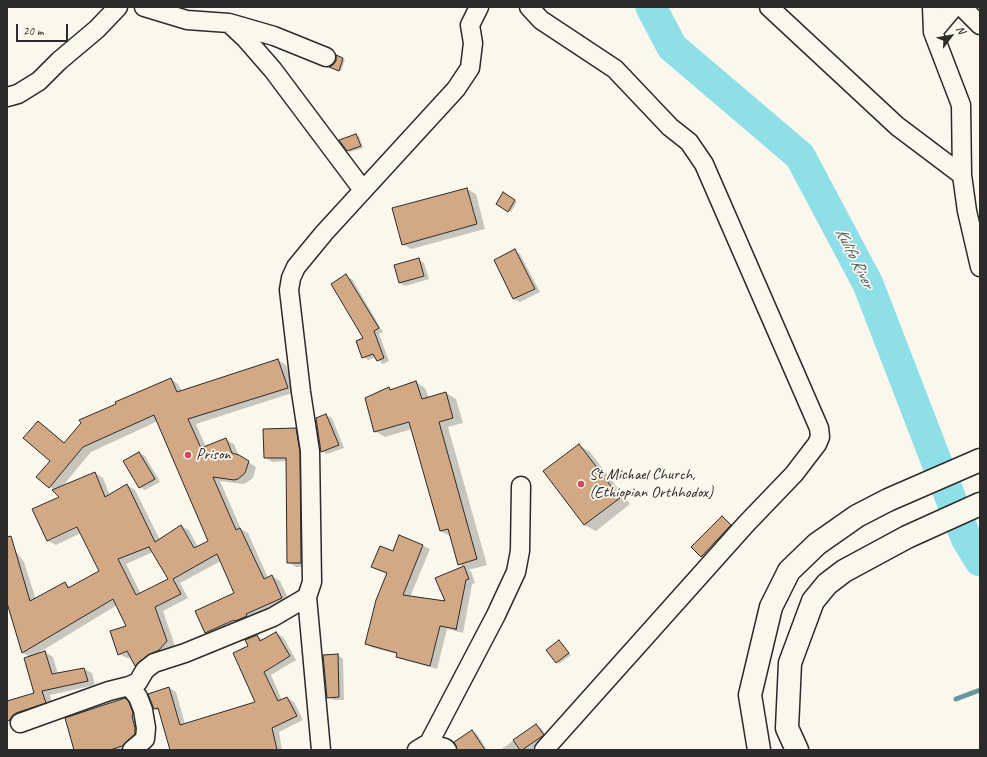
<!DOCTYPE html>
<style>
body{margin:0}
#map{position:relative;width:987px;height:757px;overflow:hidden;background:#fbf7ec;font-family:Caveat,sans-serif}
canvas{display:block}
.frame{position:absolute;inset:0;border:8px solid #2b2b2b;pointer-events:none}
.north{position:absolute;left:931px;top:16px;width:40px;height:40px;-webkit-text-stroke:3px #fbf7ec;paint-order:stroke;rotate:58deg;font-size:11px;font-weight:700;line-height:16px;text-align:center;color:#2b2b2b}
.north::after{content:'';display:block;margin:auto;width:14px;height:18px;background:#2b2b2b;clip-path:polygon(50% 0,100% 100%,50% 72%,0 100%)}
.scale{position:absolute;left:16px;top:24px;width:52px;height:18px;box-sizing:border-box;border:2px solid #2b2b2b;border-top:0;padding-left:5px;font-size:12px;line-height:14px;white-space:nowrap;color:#2b2b2b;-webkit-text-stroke:3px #fbf7ec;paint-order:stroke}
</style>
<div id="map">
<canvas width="987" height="757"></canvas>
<div class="frame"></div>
<div class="north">N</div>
<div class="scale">20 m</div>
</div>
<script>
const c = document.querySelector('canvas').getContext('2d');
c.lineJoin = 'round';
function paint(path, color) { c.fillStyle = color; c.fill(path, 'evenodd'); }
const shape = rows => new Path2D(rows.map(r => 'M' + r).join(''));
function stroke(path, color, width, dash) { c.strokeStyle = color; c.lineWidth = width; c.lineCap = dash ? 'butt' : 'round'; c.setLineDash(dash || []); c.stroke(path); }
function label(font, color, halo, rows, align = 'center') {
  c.font = font + ' Caveat,sans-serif'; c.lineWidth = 3.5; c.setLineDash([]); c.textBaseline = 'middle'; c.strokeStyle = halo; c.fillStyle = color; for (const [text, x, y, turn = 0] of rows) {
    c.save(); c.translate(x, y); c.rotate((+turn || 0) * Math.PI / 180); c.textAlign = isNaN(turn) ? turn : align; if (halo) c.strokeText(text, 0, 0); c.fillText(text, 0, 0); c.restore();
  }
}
const shadow = shape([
 [337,57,345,60,341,71,333,68,336,62],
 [356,135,359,136,363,148,350,152,348,150],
 [467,189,476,194,485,229,411,249,403,244],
 [504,193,517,202,511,212,497,203],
 [515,251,520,254,540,292,520,302,514,299,495,260],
 [418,259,424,263,429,279,405,286,400,283],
 [346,276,352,279,383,332,379,334,389,361,383,364,378,360,376,357,368,360,363,357,365,338],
 [278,360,286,365,295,392,196,424,206,447,226,440,234,444,239,456,256,467,253,478,246,483,243,484,220,481,241,529,248,533,268,578,272,576,280,581,290,602,214,637,206,632,235,593,221,561,180,583,188,598,163,611,175,646,167,655,143,670,136,666,131,657,127,658,119,654,128,626,117,605,35,655,45,652,53,657,58,674,84,669,92,673,95,685,50,695,53,707,15,725,7,720,7,702,35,693,30,657,23,653,7,600,7,539,24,562,36,600,65,583,72,588,101,572,81,533,56,545,48,541,61,497,55,490,50,487,51,461,38,422,46,427,65,443,171,379,178,384,182,391],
 [158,421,210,541,198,547,189,530,181,526,160,540,135,490,127,485,110,496,103,478,95,473,61,488,91,452],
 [81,524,81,526,51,540,51,538],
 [153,552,169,579,141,594,126,564],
 [239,616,239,618,209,632,209,630],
 [416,382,425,388,429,398,446,393,456,399,463,423,448,427,487,565,468,570,471,571,475,583,472,584,463,633,447,629,437,669,404,660,397,657,398,654,373,648,366,644,387,574,373,567,394,552,400,536,430,549,410,597,446,603,464,567,459,564,450,536,440,531,412,429,385,437,375,431,389,388,393,391],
 [326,415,332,418,344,448,327,454,321,451],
 [296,429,303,433,308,567,296,567,288,562,287,461,272,462,265,457],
 [579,445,590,452,630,504,596,531,584,525],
 [139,453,145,456,160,482,145,490,139,487],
 [722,518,728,521,736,529,708,560,702,557,693,547],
 [276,633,283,637,296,660,271,675,282,700,287,698,294,702,303,720,279,732,282,750,171,750,161,712,154,709,169,688,176,692,185,724,256,702,250,647,257,636,264,640],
 [559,641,571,655,559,664,548,650],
 [338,655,343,659,344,700,333,700,328,697],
 [125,699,131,703,134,706,141,732,124,750,76,750],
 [536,725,541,728,548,738,531,750,500,750],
 [472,731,477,734,487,750,462,750]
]);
const stream = shape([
 [956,699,980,690]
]);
const river = shape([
 [651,7,672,47,800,156,868,284,966,538,980,561]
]);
const building = shape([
 [336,55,343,58,339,71,329,67,333,65,336,61,336,55],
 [356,134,361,146,347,151,339,140,356,134],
 [467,188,477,224,402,245,392,208,467,188],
 [503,192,515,200,508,212,496,204,503,192],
 [515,249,535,289,513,299,494,260,515,249],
 [419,258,424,276,399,283,394,265,419,258],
 [346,274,379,328,374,331,384,358,377,361,373,354,362,358,356,341,363,338,331,284,346,274],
 [278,359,288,388,188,419,201,448,226,438,232,453,239,455,249,461,245,473,238,479,234,480,213,477,236,530,240,528,264,579,272,575,282,598,246,614,247,616,235,621,234,620,205,633,195,611,234,593,217,554,173,579,181,594,155,607,167,641,159,650,148,655,135,666,127,651,118,655,110,631,126,626,113,599,22,653,7,603,7,537,11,536,30,601,65,582,68,588,99,571,77,527,47,541,32,509,59,497,52,490,95,472,105,497,127,484,155,542,181,525,194,548,208,541,154,415,83,447,49,488,36,477,50,461,23,438,38,421,64,443,81,423,79,420,116,404,115,402,171,378,177,392,278,359],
 [149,547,168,579,136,595,118,559,149,547],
 [416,381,422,399,446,392,453,418,439,422,477,559,458,565,448,529,440,531,409,422,374,432,365,398,389,387,390,390,416,381],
 [326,414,339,445,321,452,316,418,326,414],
 [296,428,300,452,301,563,287,563,286,458,264,458,263,429,296,428],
 [579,444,620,498,584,525,543,471,579,444],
 [139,452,155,479,139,488,123,461,139,452],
 [722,516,731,525,701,557,691,547,722,516],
 [399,535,423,545,403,595,445,601,435,578,464,566,469,579,466,580,456,630,456,629,440,626,430,666,396,657,397,653,365,644,376,600,387,573,371,567,380,546,393,551,399,535],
 [276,632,290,656,264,672,278,701,287,697,297,716,272,728,277,750,170,750,158,708,154,709,148,694,169,687,180,725,255,702,233,653,248,646,245,640,257,635,260,641,276,632],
 [559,640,569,653,556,663,546,650,559,640],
 [45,651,52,674,84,668,88,681,42,691,46,703,16,713,12,716,10,720,7,721,7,701,34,693,24,658,45,651],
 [338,654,339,697,327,698,323,655,338,654],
 [125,698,129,702,133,713,132,716,135,728,135,734,122,746,110,750,74,750,65,718,125,698],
 [536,724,544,735,522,750,520,750,513,740,536,724],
 [472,730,485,750,457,750,454,742,472,730]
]);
const street = shape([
 [144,7,187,20,229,23,274,36,326,57],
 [529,7,541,20,615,69,670,127,689,142,704,164,819,428,820,437,817,444,794,474,746,524,544,750],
 [769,7,897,126,962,175],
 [932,7,933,32,961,105,962,175,967,211,980,267],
 [962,7,980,25],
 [229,23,246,39,273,70,363,190],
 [933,32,954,7],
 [7,97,18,94,39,81,59,61,97,29,118,7],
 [307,597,321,750],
 [129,686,138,697,143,710,146,728,145,739,132,750],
 [20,723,109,691,129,686,138,682,145,670,154,663,185,653,273,617,307,597,312,582,310,451,301,392,289,290,291,278,296,267,324,233,456,89,470,68,473,43,470,25,479,7],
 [429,743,445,748,447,750],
 [417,750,429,743,496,615,516,572,520,551,521,486]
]);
const highway = shape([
 [759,750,750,695,771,607,789,571,817,544,857,516,888,500,980,460],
 [797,750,787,728,790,663,813,601,827,584,844,571,907,537,980,504]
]);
const markers = [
 [188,455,4,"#d1495b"],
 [581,484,4,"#d1495b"]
];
const poiNames = [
 ["Prison",196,455],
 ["St Michael Church,",589,475],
 ["(Ethiopian Orthhodox)",589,493]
];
const waterNames = [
 ["Kulifo River",854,258,63]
];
paint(shadow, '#0003');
stroke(stream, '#66979c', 5);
stroke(river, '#8edfe8', 31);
paint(building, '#d2a984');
stroke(building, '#2b2b2b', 1);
stroke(street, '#2b2b2b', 21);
stroke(highway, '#2b2b2b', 25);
stroke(street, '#fbf7ec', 18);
stroke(highway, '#fbf7ec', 22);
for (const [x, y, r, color] of markers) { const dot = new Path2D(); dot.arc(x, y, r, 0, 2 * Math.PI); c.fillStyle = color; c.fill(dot); stroke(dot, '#fbf7ec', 1.5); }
label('16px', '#2b2b2b', '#fbf7ec', poiNames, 'left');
label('italic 17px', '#44585a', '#fbf7ec', waterNames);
</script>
